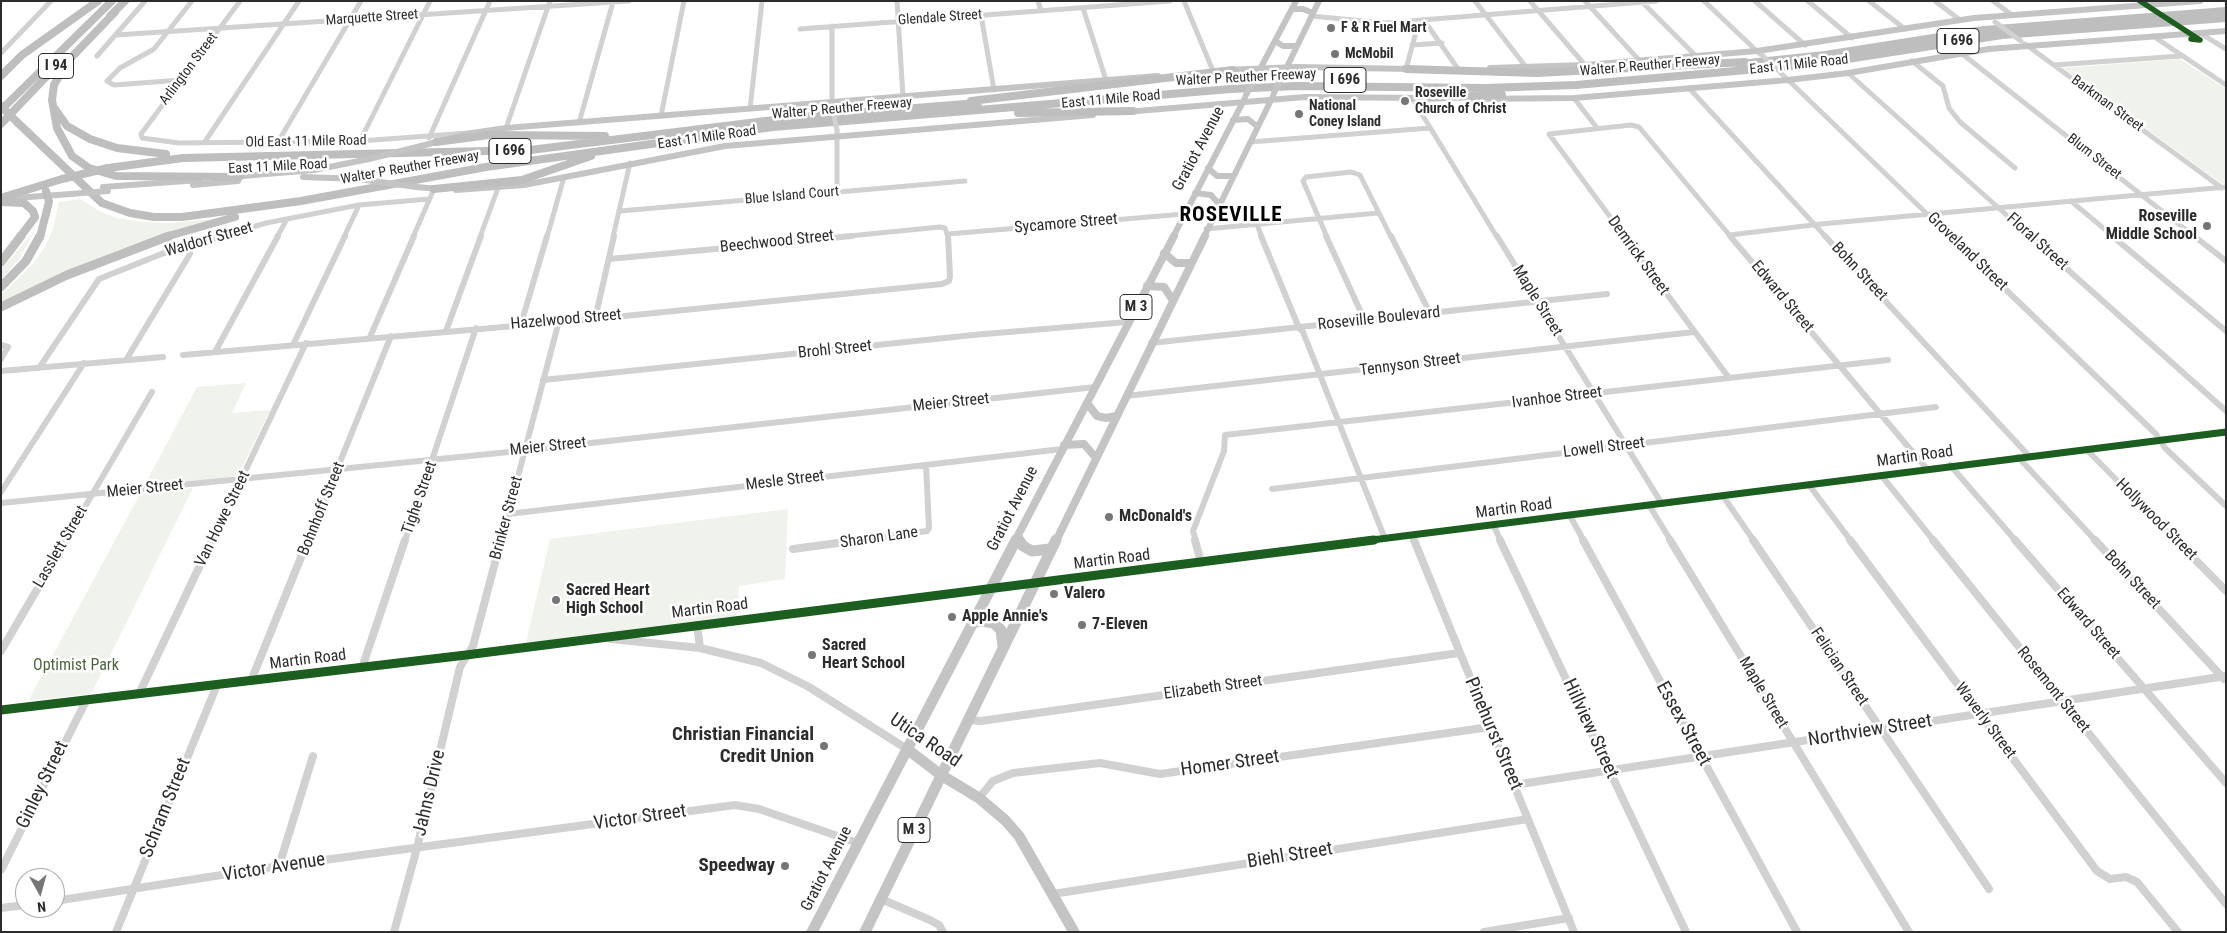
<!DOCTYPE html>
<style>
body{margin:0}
#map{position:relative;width:2227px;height:933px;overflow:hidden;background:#fff;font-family:"Roboto Condensed",sans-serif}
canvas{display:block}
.frame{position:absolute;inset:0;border:2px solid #2c2c2c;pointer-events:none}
.north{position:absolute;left:15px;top:868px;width:50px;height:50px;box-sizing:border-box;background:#fff;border:1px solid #ababab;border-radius:50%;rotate:173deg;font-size:14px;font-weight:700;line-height:20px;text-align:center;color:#2c2c2c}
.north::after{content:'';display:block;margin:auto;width:18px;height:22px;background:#767676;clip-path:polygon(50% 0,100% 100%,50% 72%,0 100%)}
</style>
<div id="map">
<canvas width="2227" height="933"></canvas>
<div class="frame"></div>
<div class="north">N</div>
</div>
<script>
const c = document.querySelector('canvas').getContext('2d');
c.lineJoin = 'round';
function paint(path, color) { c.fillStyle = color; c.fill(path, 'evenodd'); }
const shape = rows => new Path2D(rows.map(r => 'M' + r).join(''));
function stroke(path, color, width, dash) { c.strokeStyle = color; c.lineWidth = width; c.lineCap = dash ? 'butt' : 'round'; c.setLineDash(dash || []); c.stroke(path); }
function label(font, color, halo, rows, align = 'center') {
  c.font = font + ' "Roboto Condensed",sans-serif'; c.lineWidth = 5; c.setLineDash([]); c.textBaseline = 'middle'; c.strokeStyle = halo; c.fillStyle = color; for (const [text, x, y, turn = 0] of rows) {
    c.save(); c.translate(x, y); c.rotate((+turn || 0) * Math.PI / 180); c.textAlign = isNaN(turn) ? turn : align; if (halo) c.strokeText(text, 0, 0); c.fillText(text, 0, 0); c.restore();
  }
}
const green = shape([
 [2180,59,2226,89,2226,183,2222,184,2063,68],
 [80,199,99,211,117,218,143,222,170,223,214,219,118,250,1,302,1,295,32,265,45,247,53,229,59,202],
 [35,230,19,259,1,280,1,270],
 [246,383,232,413,270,410,238,476,144,486,197,387],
 [193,488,91,694,28,701,140,494],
 [788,509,785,579,739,586,737,616,526,643,550,539]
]);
const minorFar2 = shape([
 [240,1,141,134,142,138,179,143,360,141,468,133],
 [897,1,903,97],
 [1038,1,1041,11],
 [1184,1,1213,71],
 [1475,1,1526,67],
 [1530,1,1585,65],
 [1585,1,1639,60],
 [1704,1,1760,54],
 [1755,1,1805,45],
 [1808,1,1852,38],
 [1869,1,1905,29],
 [1935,1,1960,20],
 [1993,1,2012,15],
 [1642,2,1696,56],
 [1083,8,1106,80],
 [981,15,994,90],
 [1311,16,1385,23,1656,1],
 [1424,20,1458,69],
 [832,26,832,107],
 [800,29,1170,1],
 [2200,33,2226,49],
 [116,35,629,1],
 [2153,36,2226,85],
 [2025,44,2222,188],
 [1412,45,1442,43],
 [1,53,51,1],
 [1961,53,2195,237],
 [97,56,145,1],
 [1912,61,1943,86,1949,108,1960,122,2015,168],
 [2054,65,2181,56],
 [1406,69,1419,21],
 [1848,73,2031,237],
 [1785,77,1951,237],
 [181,80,114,85,107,81,120,68,154,49,192,1],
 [1689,88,1826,237],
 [1412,98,1497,237],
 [1574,98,1597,128],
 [750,109,762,1],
 [661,116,684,1],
 [579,123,613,2],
 [506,128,550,1],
 [837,130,837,192],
 [429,138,490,1],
 [360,141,430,1],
 [278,142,361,1],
 [1250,142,1430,128],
 [204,143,299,1],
 [2071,201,2114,237],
 [620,211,965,181],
 [1257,225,1262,237],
 [1206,229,1378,213],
 [948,234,1184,214],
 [1730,235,1821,224,2226,187],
 [219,237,266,223,359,205,429,199],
 [277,237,287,219],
 [344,237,359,205],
 [413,237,434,189],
 [480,237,498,188],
 [547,237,564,177],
 [613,237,630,163],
 [839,237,940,227,945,228,948,237],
 [1327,237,1303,181,1306,177,1351,172,1360,175,1391,237],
 [1625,237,1549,134,1631,125,1639,127,1731,237]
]);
const minorFar1 = shape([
 [1261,236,1299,328,1303,332,1385,539],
 [1326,236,1365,321],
 [1391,236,1430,313],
 [1497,236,1662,504],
 [1624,236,1729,378],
 [1730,236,1927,469],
 [1825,236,2029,456],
 [1950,236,2156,434,2165,448,2226,506],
 [2030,236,2226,411],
 [2112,236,2226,331],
 [2194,236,2226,261],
 [609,259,852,236],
 [595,319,614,236],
 [521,324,547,236],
 [446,331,481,236],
 [370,337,414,236],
 [1151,343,1607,294],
 [1,345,8,347,1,359],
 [293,345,345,236],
 [215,352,278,236],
 [183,355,595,319,942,284,949,281,950,276,948,236],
 [126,360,190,254,190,245],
 [39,368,99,279,164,253,223,236],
 [1,371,163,357],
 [543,380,973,335,1127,322],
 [1126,396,1694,332],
 [2086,449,2177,541],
 [2018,457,2096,541],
 [1950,465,2016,541],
 [1881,475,1934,541],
 [1809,485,1851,541],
 [1272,489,1936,407],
 [1,492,84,363],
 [1723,496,1754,541],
 [1,503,519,451,1095,387],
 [1649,505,1671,541],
 [508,514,1062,449],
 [1570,516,1584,541],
 [1493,525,1501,541],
 [1412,536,1414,541],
 [65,541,152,392],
 [212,541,306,343],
 [308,541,391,336],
 [405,541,476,328],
 [501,541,559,321],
 [851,541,927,531,929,528,926,465],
 [1196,541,1193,531,1224,451,1225,435,1888,360],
 [1364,541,2226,432]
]);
const minor = shape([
 [1195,540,1201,563],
 [1414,540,1574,932],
 [1500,540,1686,932],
 [1583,540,1797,932],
 [1670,540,1909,932],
 [1753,540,1989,889],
 [1850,540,2097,871,2110,879,2126,877,2137,882,2178,932],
 [1933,540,2226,904],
 [2015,540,2226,783],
 [2095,540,2224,679],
 [2176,540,2226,591],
 [793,549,860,540],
 [697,625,700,648],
 [611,639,700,648,761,663,809,687,907,749],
 [1,651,66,540],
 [362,668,405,540],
 [251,681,308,540],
 [139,694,212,540],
 [1,710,466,655,1374,540],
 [967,720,981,721,1459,653],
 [1514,785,2226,676],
 [979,798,993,781,1013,773,1100,763,1160,774,1490,727],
 [279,866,313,756],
 [1,870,86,701],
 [1053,894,1528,819],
 [881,899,930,920,939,925,943,932],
 [55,901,279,866,735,805,759,809,858,843],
 [1,908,25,905],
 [116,932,217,685],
 [394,932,417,848,460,667,473,646,501,540],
 [1484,932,1569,918]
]);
const majorFar2 = shape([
 [1292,9,1303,9,1313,13],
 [1275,41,1283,46,1297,46],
 [1490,68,1585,65,1757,51,1974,18,2200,1],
 [1225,70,1296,67,1412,69],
 [1259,71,1296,1],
 [1285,71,1319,1],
 [1470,99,1574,98,1788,80,1848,73,1989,49,2226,31],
 [1125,112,1305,97,1427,98],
 [1233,120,1248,119,1258,127],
 [417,147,472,133,506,128,1158,76],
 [1208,168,1217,176,1233,176],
 [231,177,314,170,369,159],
 [303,177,359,179],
 [193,185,238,181],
 [103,187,200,180],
 [416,187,440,189],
 [456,190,524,185,725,146,1093,115],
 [1195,193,1211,195,1219,204],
 [1,199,71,194],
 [1173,237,1245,98],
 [1204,237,1273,96]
]);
const majorFar1 = shape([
 [1164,253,1176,263,1190,263],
 [1147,286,1164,287,1172,299],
 [1087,403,1097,416,1106,418,1116,416],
 [1064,445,1084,444,1096,458],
 [1017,537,1020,541],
 [1015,541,1174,236],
 [1056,541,1205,236]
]);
const major = shape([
 [1019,540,1023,546,1032,551,1050,549],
 [973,623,982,621,994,623,1001,630,1003,646],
 [907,749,941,775,979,798,1005,820,1019,836,1074,932],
 [812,932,1016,540],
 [865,932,1056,540]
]);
const highwayFar1 = shape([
 [115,12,67,62,54,85,52,100,57,128,72,156,89,168,116,176,239,177],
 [110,16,125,1],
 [1739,64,1825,55,1984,30,2226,11],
 [1406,69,1537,73,1745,62],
 [1,76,22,55,98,1],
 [1420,98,1502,95],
 [971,101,1233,70],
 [55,109,67,126,90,139,117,148,166,154],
 [1,110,112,1],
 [1018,113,1133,111],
 [17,122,102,203,130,213,154,217,182,217,301,201,486,167,773,127,1231,89,1296,86,1485,88,1576,85,1815,64,2002,35,2226,18],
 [1,124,64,58],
 [436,142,489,135,605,136],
 [108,168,183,158,530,150,790,118,978,103],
 [434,189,522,180,591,156],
 [1,202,24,203,33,211,35,217,20,237],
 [40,237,49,202,46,191],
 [165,237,235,217]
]);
const highway = shape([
 [1,262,21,236],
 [1,287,26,261,40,236],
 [1,307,67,275,169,236]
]);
const minorBridge = shape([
 [1995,22,2021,41],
 [1762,55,1783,75],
 [832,107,837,130]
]);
const majorBridge = shape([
 [1274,93,1283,74],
 [1246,95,1257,75],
 [369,159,417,147],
 [359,179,416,187],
 [71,194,108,191]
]);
const highwayBridge = shape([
 [1,106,17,122],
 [1,198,62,179,108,168]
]);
const cyclewayFar2 = shape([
 [2140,1,2200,40,2191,39,2195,37]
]);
const cyclewayFar1 = shape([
 [1364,541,2226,432]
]);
const cycleway = shape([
 [1,710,466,655,1374,540]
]);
const markers = [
 [1331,28,5,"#767676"],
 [1335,54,5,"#767676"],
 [1405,101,5,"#767676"],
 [1299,114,5,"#767676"],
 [2207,226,5,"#767676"],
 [1109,517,5,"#767676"],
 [1054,594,5,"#767676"],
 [556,600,5,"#767676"],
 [952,617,5,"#767676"],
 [1082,625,5,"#767676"],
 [812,655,5,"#767676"],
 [824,746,5,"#767676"],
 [785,866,5,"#767676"]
];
const farStreetnames = [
 ["Marquette Street",372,18,-4],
 ["Glendale Street",940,18,-4],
 ["East 11 Mile Road",1799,65,-6],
 ["Walter P Reuther Freeway",1650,66,-5],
 ["Arlington Street",189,69,-53],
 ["Walter P Reuther Freeway",1246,78,-3],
 ["East 11 Mile Road",1111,100,-5],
 ["Barkman Street",2107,104,36],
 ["Walter P Reuther Freeway",842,109,-5],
 ["East 11 Mile Road",707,138,-8],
 ["Old East 11 Mile Road",306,142,-1],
 ["Blum Street",2094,157,38],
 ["East 11 Mile Road",278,167,-3],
 ["Walter P Reuther Freeway",410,168,-10],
 ["Blue Island Court",792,196,-5]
];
const farPoinames = [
 ["F & R Fuel Mart",1341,28],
 ["McMobil",1345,54],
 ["Roseville",1415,93],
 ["Church of Christ",1415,109],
 ["National",1309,106],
 ["Coney Island",1309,122]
];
const shields = [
 [1958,41,42],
 [56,66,35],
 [1345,80,42],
 [510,151,42],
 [1136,307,32],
 [914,830,32]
];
const shieldNames = [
 ["I 696",1958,41],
 ["I 94",56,66],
 ["I 696",1345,80],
 ["I 696",510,151],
 ["M 3",1136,307],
 ["M 3",914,830]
];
const streetNames = [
 ["Gratiot Avenue",1199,149,-62],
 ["Sycamore Street",1066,224,-5],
 ["Waldorf Street",209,240,-16],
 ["Beechwood Street",777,242,-6],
 ["Floral Street",2037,242,42],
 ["Groveland Street",1967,252,44],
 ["Demrick Street",1638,256,54],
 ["Bohn Street",1859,272,47],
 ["Edward Street",1782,297,50],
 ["Maple Street",1537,301,58],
 ["Roseville Boulevard",1379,319,-6],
 ["Hazelwood Street",566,320,-5],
 ["Brohl Street",835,350,-6],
 ["Tennyson Street",1410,365,-7],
 ["Ivanhoe Street",1557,398,-7],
 ["Meier Street",951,403,-6],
 ["Meier Street",548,447,-6],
 ["Lowell Street",1604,448,-7],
 ["Martin Road",1915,457,-8],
 ["Mesle Street",785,481,-7],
 ["Meier Street",145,489,-6],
 ["Tighe Street",420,498,-71],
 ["Bohnhoff Street",322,509,-68],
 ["Gratiot Avenue",1013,509,-63],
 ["Martin Road",1514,509,-7],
 ["Brinker Street",507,518,-75],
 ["Van Howe Street",223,519,-64],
 ["Hollywood Street",2156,520,45],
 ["Sharon Lane",879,538,-8],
 ["Lasslett Street",61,547,-60],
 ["Martin Road",1112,560,-7],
 ["Bohn Street",2132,580,47],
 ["Martin Road",710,609,-7],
 ["Edward Street",2088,624,49],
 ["Martin Road",308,660,-7],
 ["Felician Street",1839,667,56],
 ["Elizabeth Street",1213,688,-8],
 ["Rosemont Street",2053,690,51],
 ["Maple Street",1763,693,59],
 ["Waverly Street",1985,721,53],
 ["Gratiot Avenue",827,869,-63]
];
const poiNames = [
 ["Roseville",2197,217,"right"],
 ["Middle School",2197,235,"right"],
 ["McDonald's",1119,517],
 ["Sacred Heart",566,591],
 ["High School",566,609],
 ["Valero",1064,594],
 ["Apple Annie's",962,617],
 ["7-Eleven",1092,625],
 ["Sacred",822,646],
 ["Heart School",822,664]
];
const parkNames = [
 ["Optimist Park",76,666]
];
const nearStreetnames = [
 ["Essex Street",1683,724,61],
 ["Hillview Street",1590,729,65],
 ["Northview Street",1870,731,-9],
 ["Pinehurst Street",1493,734,67],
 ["Utica Road",925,741,34],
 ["Homer Street",1230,764,-8],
 ["Ginley Street",43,785,-64],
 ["Jahns Drive",430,793,-77],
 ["Schram Street",166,808,-68],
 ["Victor Street",640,818,-8],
 ["Biehl Street",1290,856,-9],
 ["Victor Avenue",274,868,-9]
];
const nearPoinames = [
 ["Christian Financial",814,735],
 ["Credit Union",814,757],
 ["Speedway",775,866]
];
const districtNames = [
 ["ROSEVILLE",1231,216]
];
paint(green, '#eff3eb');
stroke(minorFar2, '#d1d1d1', 5);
stroke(minorFar1, '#d1d1d1', 6);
stroke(minor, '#d1d1d1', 8);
stroke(majorFar2, '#c4c4c4', 6);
stroke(majorFar1, '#c4c4c4', 8);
stroke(major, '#c4c4c4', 11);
stroke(highwayFar1, '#bebebe', 8);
stroke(highway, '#bebebe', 9);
stroke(minorBridge, '#d1d1d1', 5);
stroke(majorBridge, '#c4c4c4', 6);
stroke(highwayBridge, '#bebebe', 8);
stroke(cyclewayFar2, '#1b5e20', 5.5);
stroke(cyclewayFar1, '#1b5e20', 7);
stroke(cycleway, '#1b5e20', 9);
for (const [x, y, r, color] of markers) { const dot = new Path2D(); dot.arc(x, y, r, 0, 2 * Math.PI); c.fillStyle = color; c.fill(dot); stroke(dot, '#fff', 2); }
label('14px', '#2c2c2c', '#fff', farStreetnames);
label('bold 14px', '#2c2c2c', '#fff', farPoinames, 'left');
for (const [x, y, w] of shields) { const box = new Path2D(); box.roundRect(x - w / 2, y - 12.5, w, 25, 4); c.fillStyle = '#fff'; c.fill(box); stroke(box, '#2c2c2c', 1); }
label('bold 15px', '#2c2c2c', null, shieldNames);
label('16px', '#2c2c2c', '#fff', streetNames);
label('bold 16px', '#2c2c2c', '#fff', poiNames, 'left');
label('16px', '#4e643e', '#fff', parkNames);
label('19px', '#2c2c2c', '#fff', nearStreetnames);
label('bold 19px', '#2c2c2c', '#fff', nearPoinames, 'right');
c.letterSpacing = '1px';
label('bold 21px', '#000', '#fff', districtNames);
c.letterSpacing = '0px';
</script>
